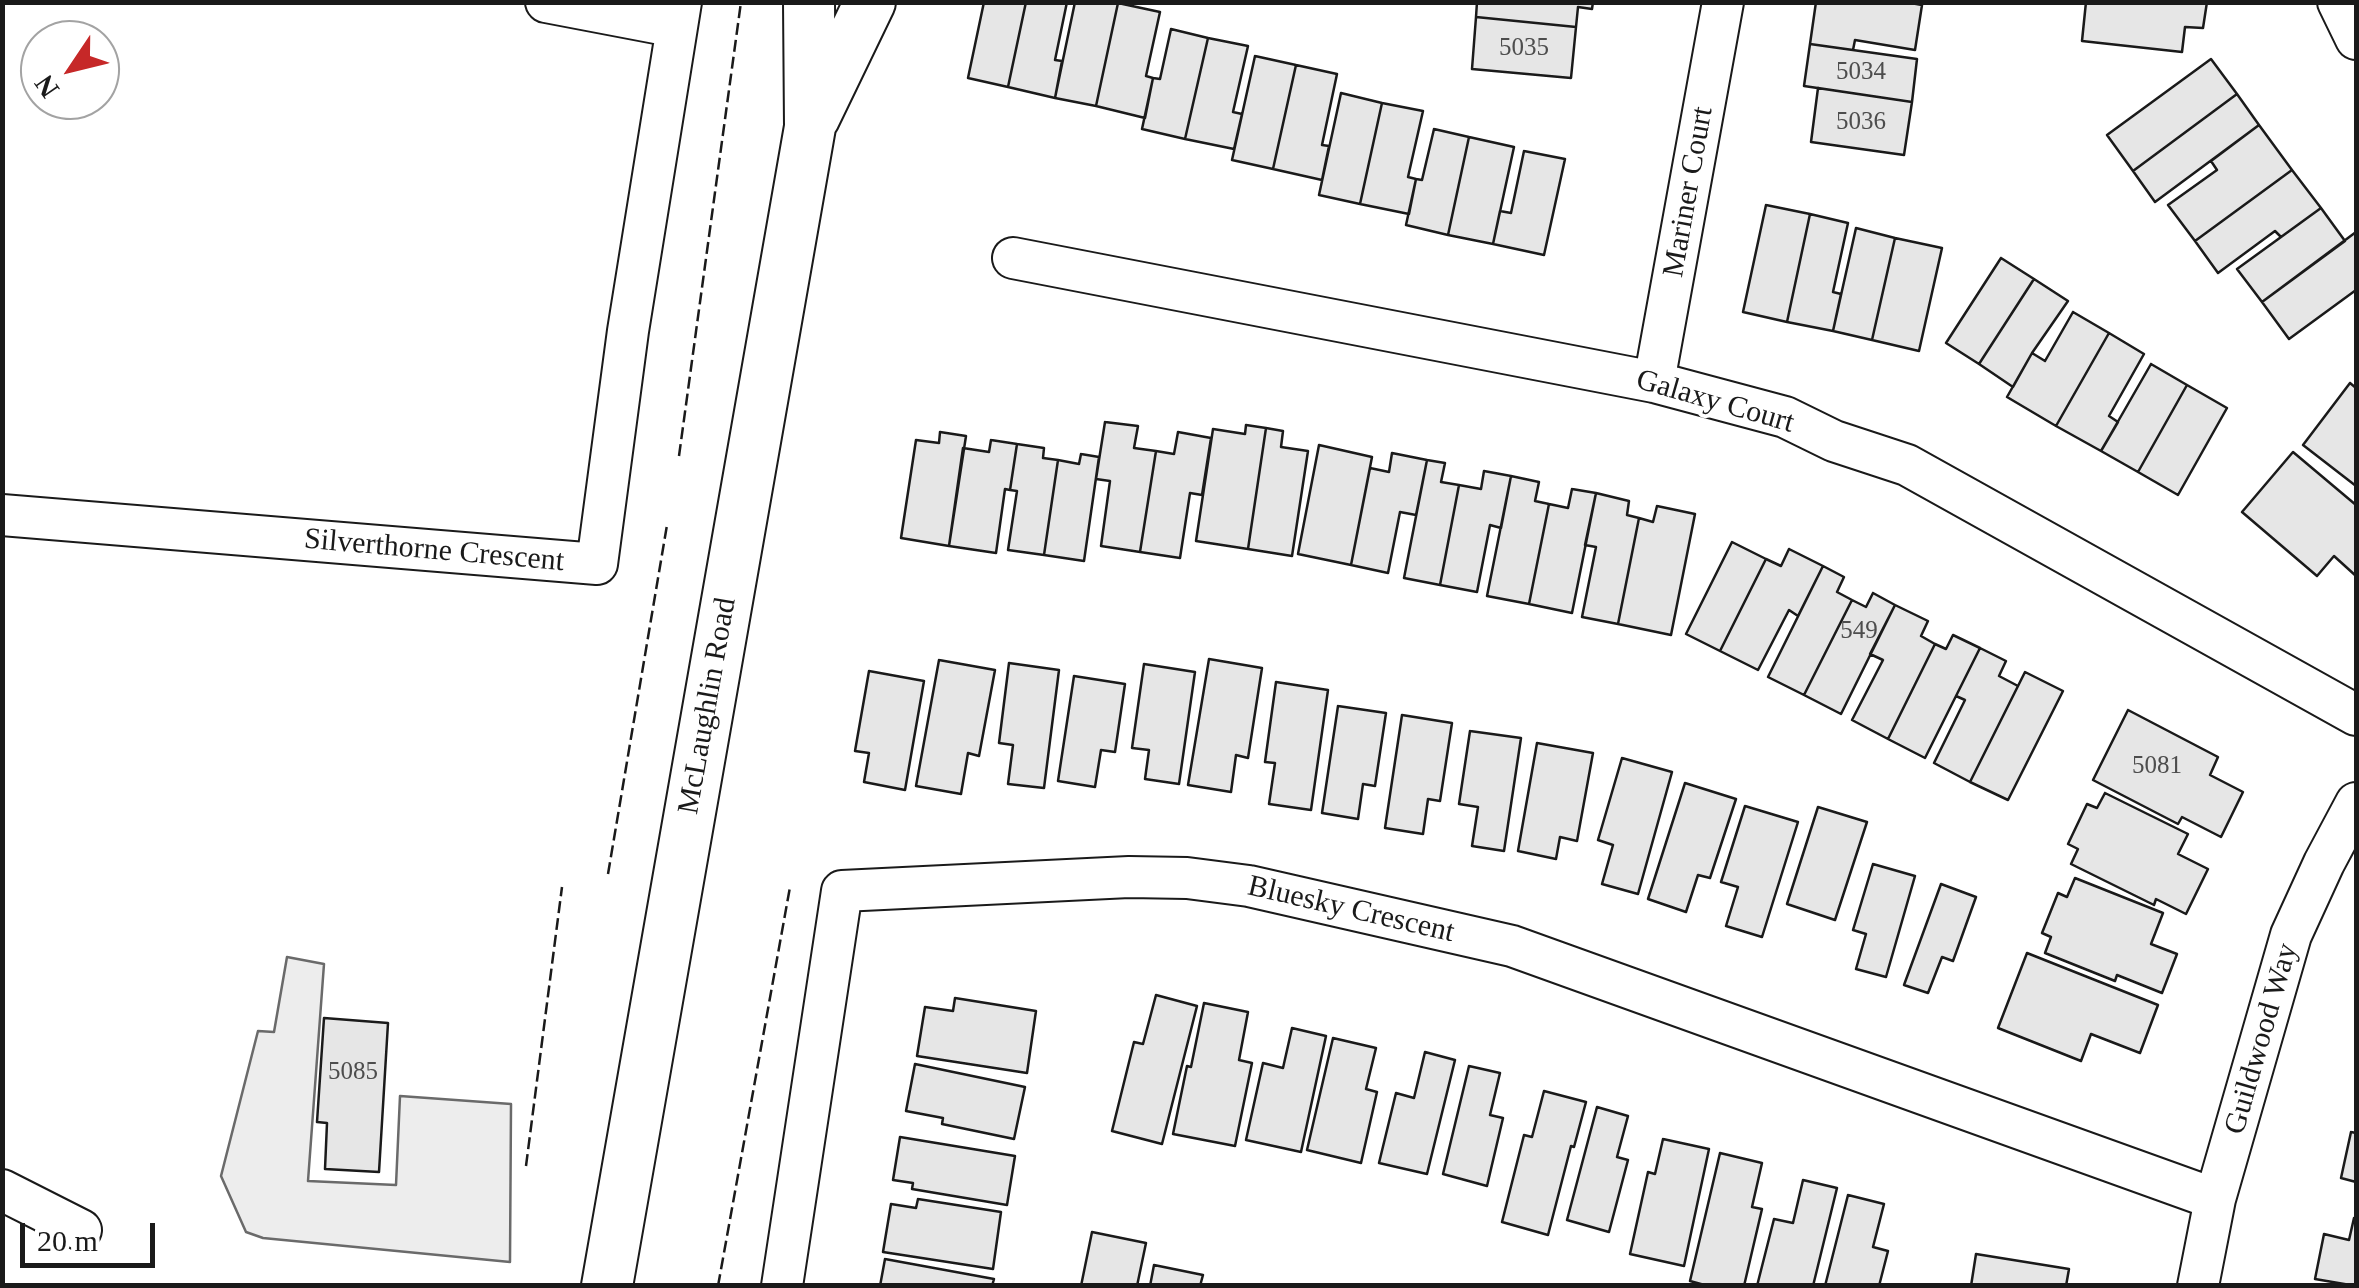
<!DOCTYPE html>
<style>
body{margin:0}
#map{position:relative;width:2359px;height:1288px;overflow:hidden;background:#fff;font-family:Georgia,serif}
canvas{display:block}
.frame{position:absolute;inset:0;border:5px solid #1a1a1a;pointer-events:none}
.north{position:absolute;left:20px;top:20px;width:100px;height:100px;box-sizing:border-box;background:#fff;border:2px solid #a3a3a3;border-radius:50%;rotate:235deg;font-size:28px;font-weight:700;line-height:40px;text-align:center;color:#1a1a1a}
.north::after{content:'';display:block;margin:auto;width:35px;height:45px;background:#c62828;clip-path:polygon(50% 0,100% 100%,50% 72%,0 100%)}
.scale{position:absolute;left:20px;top:1223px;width:135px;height:45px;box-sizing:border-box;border:5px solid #1a1a1a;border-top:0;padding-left:12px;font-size:30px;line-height:35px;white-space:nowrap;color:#1a1a1a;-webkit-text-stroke:8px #fff;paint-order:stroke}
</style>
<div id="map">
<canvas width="2359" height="1288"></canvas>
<div class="frame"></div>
<div class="north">N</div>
<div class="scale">20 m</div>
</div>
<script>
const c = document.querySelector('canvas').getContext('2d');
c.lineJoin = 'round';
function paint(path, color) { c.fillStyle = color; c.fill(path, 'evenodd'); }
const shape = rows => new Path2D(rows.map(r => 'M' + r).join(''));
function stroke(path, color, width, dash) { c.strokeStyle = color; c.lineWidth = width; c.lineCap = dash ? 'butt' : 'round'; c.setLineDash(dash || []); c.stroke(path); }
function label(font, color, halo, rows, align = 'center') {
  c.font = font + ' Georgia,serif'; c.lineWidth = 8; c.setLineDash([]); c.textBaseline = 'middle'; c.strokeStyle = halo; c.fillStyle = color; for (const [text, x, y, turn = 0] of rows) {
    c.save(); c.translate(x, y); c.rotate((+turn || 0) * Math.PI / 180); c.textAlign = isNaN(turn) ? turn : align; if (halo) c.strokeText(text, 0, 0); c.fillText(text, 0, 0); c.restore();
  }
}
const built = shape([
 [287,957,324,964,308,1181,396,1185,400,1096,511,1104,510,1262,263,1238,246,1232,221,1176,258,1031,274,1032,287,957]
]);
const building = shape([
 [984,2,1026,2,1008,87,968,78,984,2],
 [1026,2,1067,2,1055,60,1062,61,1055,98,1008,87,1026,2],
 [1075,2,1118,3,1096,106,1055,98,1075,2],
 [1477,2,1593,2,1592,9,1578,7,1576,27,1476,17,1477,2],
 [1816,2,1905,2,1922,5,1915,50,1855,40,1853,50,1810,44,1816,2],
 [2086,2,2207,2,2203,28,2185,27,2182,52,2082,41,2086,2],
 [1118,3,1160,12,1146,76,1153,78,1145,118,1096,106,1118,3],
 [1476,17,1576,27,1571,78,1472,69,1476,17],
 [1171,29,1208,38,1185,139,1142,129,1153,78,1160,79,1171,29],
 [1208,38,1248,46,1233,112,1242,114,1234,149,1185,139,1208,38],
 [1810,44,1917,59,1912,102,1804,86,1810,44],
 [1255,56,1296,65,1273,169,1232,160,1255,56],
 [2211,59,2237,94,2133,171,2107,135,2211,59],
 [1296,65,1337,74,1322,145,1329,146,1322,180,1273,169,1296,65],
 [1818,88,1912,102,1904,155,1811,142,1818,88],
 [1341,93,1382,103,1360,204,1319,195,1341,93],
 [2237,94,2259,125,2155,202,2133,171,2237,94],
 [1382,103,1423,111,1408,177,1416,179,1409,214,1360,204,1382,103],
 [2259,125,2292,170,2195,241,2168,205,2217,170,2211,161,2259,125],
 [1434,129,1469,137,1448,235,1406,225,1416,179,1422,180,1434,129],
 [1469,137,1514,147,1493,244,1448,235,1469,137],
 [1524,151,1565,159,1544,255,1493,244,1500,211,1511,213,1524,151],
 [2292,170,2321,208,2281,237,2275,231,2218,273,2195,241,2292,170],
 [1766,205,1810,214,1787,322,1743,312,1766,205],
 [2321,208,2345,241,2262,302,2237,269,2321,208],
 [1810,214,1848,223,1833,292,1841,294,1833,331,1787,322,1810,214],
 [1856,228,1895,238,1872,340,1833,331,1856,228],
 [2356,232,2356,290,2289,339,2262,302,2356,232],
 [1895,238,1942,248,1919,351,1872,340,1895,238],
 [2001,258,2034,279,1979,364,1946,343,2001,258],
 [2034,279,2068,301,2032,353,2013,387,1979,364,2034,279],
 [2073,312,2109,333,2056,426,2007,397,2032,353,2045,361,2073,312],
 [2109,333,2144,354,2109,416,2118,422,2101,451,2056,426,2109,333],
 [2151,364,2187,385,2138,472,2101,451,2151,364],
 [2350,383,2356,388,2356,486,2303,445,2350,383],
 [2187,385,2227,408,2178,495,2138,472,2187,385],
 [1105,422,1138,426,1134,448,1156,451,1140,552,1101,546,1110,481,1096,479,1105,422],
 [1246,425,1266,428,1248,549,1196,541,1213,429,1245,434,1246,425],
 [1266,428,1283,431,1281,447,1308,451,1292,556,1248,549,1266,428],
 [940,432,966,436,949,546,901,538,916,440,939,443,940,432],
 [1178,432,1211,438,1202,495,1190,493,1180,558,1140,552,1156,451,1174,454,1178,432],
 [991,440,1017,444,1010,490,1005,489,996,553,949,546,963,448,989,452,991,440],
 [1017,444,1044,448,1043,458,1058,460,1044,555,1008,550,1017,491,1010,490,1017,444],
 [1319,445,1372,457,1351,565,1298,554,1319,445],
 [2293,452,2356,505,2356,576,2334,556,2317,576,2242,512,2293,452],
 [1392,453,1427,460,1416,515,1400,512,1388,573,1351,565,1370,468,1389,472,1392,453],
 [1081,454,1099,457,1084,561,1044,555,1058,460,1079,464,1081,454],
 [1427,460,1445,463,1441,482,1459,485,1440,585,1404,578,1427,460],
 [1484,471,1511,476,1501,528,1490,525,1477,592,1440,585,1459,485,1481,489,1484,471],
 [1511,476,1539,482,1535,501,1549,504,1529,604,1487,596,1511,476],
 [1572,489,1596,493,1572,613,1529,604,1549,504,1568,508,1572,489],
 [1596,493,1629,501,1627,515,1639,518,1618,624,1582,617,1596,547,1585,545,1596,493],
 [1657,506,1695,514,1671,635,1618,624,1639,518,1653,522,1657,506],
 [1732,542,1766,559,1720,651,1686,634,1732,542],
 [1789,549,1823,566,1798,616,1789,610,1758,670,1720,651,1766,559,1781,566,1789,549],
 [1823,566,1844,577,1837,592,1852,600,1804,695,1768,677,1823,566],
 [1873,593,1895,605,1841,714,1804,695,1852,600,1866,607,1873,593],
 [1895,605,1928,621,1921,636,1935,644,1888,739,1852,720,1883,660,1870,654,1895,605],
 [1953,635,1980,648,1925,758,1888,739,1935,644,1946,649,1953,635],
 [1980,648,2006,661,1999,676,2018,686,1970,782,1934,763,1965,700,1956,696,1980,648],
 [1209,659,1262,668,1248,758,1236,755,1231,792,1188,785,1209,659],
 [939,660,995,670,979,756,968,753,961,794,916,786,939,660],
 [1009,663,1059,670,1044,788,1008,784,1013,745,999,743,1009,663],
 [1144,664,1195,672,1179,784,1145,779,1149,750,1132,748,1144,664],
 [869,671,924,681,905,790,864,782,869,753,855,751,869,671],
 [2025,672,2063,691,2008,800,1970,782,2025,672],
 [1074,676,1125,684,1115,752,1101,750,1095,787,1058,781,1074,676],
 [1276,682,1328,690,1311,810,1269,804,1275,763,1265,762,1276,682],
 [1338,706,1386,713,1375,786,1363,784,1358,819,1322,813,1338,706],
 [2128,710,2218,757,2210,775,2243,792,2221,837,2182,817,2178,824,2093,780,2128,710],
 [1402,715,1452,723,1440,801,1428,799,1423,834,1385,828,1402,715],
 [1470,731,1521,738,1504,851,1472,846,1478,807,1459,804,1470,731],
 [1537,743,1593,753,1577,841,1560,837,1556,859,1518,851,1537,743],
 [1622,758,1672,772,1638,894,1602,884,1613,845,1598,840,1622,758],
 [1685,783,1736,799,1710,878,1698,875,1686,912,1648,899,1685,783],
 [2105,793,2188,834,2178,854,2208,869,2186,914,2156,899,2154,905,2071,864,2078,849,2068,844,2087,804,2097,808,2105,793],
 [1745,806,1798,822,1762,937,1726,926,1738,887,1721,882,1745,806],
 [1818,807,1867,822,1835,920,1787,904,1818,807],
 [1873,864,1915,876,1886,977,1856,969,1866,934,1853,930,1873,864],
 [2075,878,2163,913,2151,944,2177,954,2162,993,2117,975,2115,981,2045,953,2051,937,2042,933,2058,893,2067,897,2075,878],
 [1941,884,1976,897,1953,961,1942,957,1928,993,1904,985,1941,884],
 [2027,953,2158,1005,2140,1053,2091,1034,2081,1061,1998,1028,2027,953],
 [1156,995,1197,1006,1162,1144,1112,1131,1134,1042,1143,1044,1156,995],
 [955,998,1036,1011,1027,1073,917,1056,925,1007,953,1011,955,998],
 [1204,1003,1248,1012,1239,1060,1252,1063,1235,1146,1173,1134,1187,1066,1191,1067,1204,1003],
 [324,1018,388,1023,379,1172,325,1169,327,1123,317,1122,324,1018],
 [1292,1028,1326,1036,1301,1152,1246,1140,1263,1063,1283,1068,1292,1028],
 [1333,1038,1376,1048,1366,1089,1377,1092,1361,1163,1307,1150,1333,1038],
 [1425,1052,1455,1060,1427,1174,1379,1163,1396,1093,1414,1098,1425,1052],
 [915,1064,1025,1087,1014,1139,942,1124,943,1118,906,1111,915,1064],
 [1469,1066,1500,1073,1490,1115,1503,1118,1487,1186,1443,1174,1469,1066],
 [1544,1091,1586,1102,1574,1147,1571,1146,1548,1235,1502,1222,1524,1135,1532,1137,1544,1091],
 [1597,1107,1628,1116,1617,1157,1628,1160,1609,1232,1567,1220,1597,1107],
 [2351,1132,2356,1133,2356,1182,2341,1178,2351,1132],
 [900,1137,1015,1156,1007,1205,912,1189,913,1183,893,1180,900,1137],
 [1663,1139,1709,1149,1684,1266,1630,1254,1648,1172,1655,1174,1663,1139],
 [1720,1153,1762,1163,1752,1207,1762,1209,1744,1286,1708,1286,1690,1281,1720,1153],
 [1803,1180,1837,1188,1813,1286,1757,1286,1774,1219,1793,1223,1803,1180],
 [1848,1195,1884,1204,1873,1247,1888,1251,1879,1286,1825,1286,1848,1195],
 [918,1199,1001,1212,993,1269,883,1252,891,1204,916,1208,918,1199],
 [2354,1218,2356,1218,2356,1286,2315,1279,2324,1234,2349,1240,2354,1218],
 [1092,1232,1146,1243,1137,1286,1081,1286,1092,1232],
 [1976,1254,2069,1269,2066,1286,1971,1286,1976,1254],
 [885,1259,994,1279,992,1286,880,1286,885,1259],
 [1154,1265,1203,1275,1200,1286,1150,1286,1154,1265]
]);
const minor = shape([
 [546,2,677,27],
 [2338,2,2356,39],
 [1013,258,1654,382,1785,417,1834,441,1907,465,2356,715],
 [1654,382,1723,2],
 [2,515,597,564,628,331,681,2],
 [2,1190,81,1230],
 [782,1286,842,891,1129,877,1187,878,1249,886,1512,946,2215,1199],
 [2198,1286,2215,1199,2291,935,2324,863,2356,803]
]);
const tertiary = shape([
 [814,118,870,2],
 [607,1286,810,127,809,2]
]);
const fence = shape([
 [679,456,741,2],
 [608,874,667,525],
 [526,1166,562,887],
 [718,1286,790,887]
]);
const numberNames = [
 ["5035",1524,48],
 ["5034",1861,72],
 ["5036",1861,122],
 ["549",1859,631],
 ["5081",2157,766],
 ["5085",353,1072]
];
const streetNames = [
 ["Mariner Court",1689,192,-80],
 ["Galaxy Court",1715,402,16],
 ["Silverthorne Crescent",434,551,5],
 ["McLaughlin Road",708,706,-80],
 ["Bluesky Crescent",1351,910,13],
 ["Guildwood Way",2262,1039,-74]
];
paint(built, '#ededed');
stroke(built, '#6a6a6a', 2.5);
paint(building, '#e6e6e6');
stroke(building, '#1a1a1a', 2.5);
stroke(minor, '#1a1a1a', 44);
stroke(tertiary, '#1a1a1a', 54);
stroke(minor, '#fff', 40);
stroke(tertiary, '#fff', 50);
stroke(fence, '#1a1a1a', 2.5, [12, 5]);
label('25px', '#4d4d4d', null, numberNames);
label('30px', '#1a1a1a', '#fff', streetNames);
</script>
